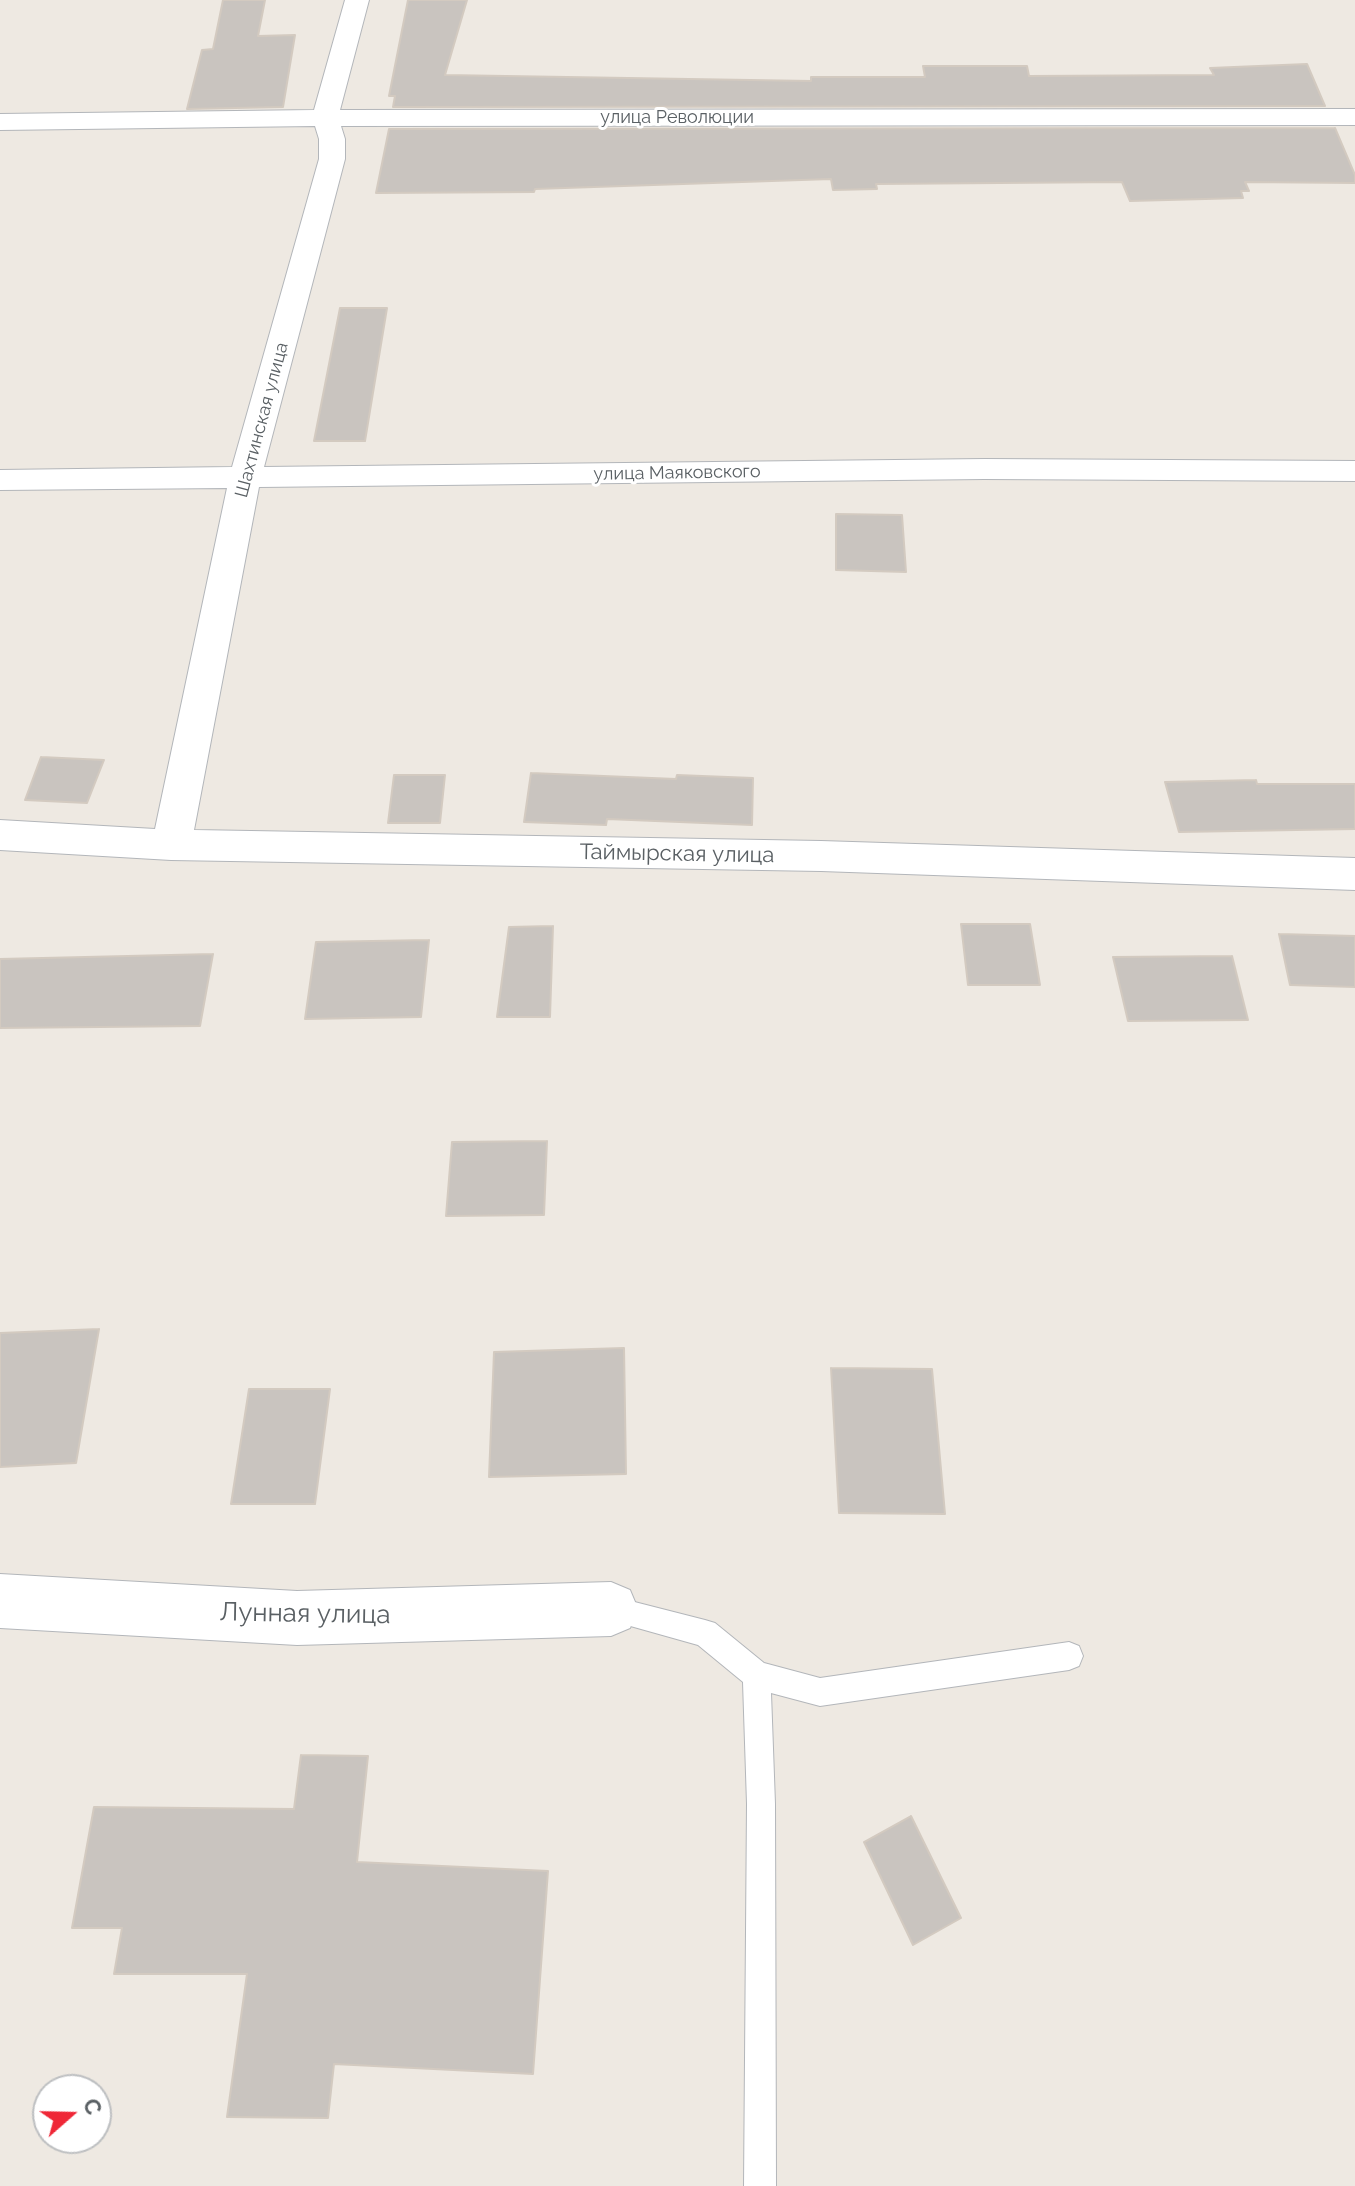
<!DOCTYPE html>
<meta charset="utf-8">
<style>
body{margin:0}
#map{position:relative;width:1355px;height:2186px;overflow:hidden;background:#eee9e2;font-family:Raleway,sans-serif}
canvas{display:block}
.north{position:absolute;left:32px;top:2074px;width:80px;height:80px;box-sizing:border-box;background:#fff;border:2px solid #bdbfc1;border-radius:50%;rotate:70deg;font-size:22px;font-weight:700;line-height:32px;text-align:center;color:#5a6064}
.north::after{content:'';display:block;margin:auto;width:28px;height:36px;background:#ef2737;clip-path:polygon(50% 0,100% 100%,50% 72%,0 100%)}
</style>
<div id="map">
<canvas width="1355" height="2186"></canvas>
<div class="north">С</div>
</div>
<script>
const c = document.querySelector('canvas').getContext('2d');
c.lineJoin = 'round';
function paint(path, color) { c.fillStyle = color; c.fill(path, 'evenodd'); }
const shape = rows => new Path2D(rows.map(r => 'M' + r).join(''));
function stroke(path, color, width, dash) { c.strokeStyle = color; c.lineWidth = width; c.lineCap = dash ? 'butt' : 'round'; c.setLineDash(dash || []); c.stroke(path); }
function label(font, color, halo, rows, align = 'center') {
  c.font = font + ' Raleway,sans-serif'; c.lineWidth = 6; c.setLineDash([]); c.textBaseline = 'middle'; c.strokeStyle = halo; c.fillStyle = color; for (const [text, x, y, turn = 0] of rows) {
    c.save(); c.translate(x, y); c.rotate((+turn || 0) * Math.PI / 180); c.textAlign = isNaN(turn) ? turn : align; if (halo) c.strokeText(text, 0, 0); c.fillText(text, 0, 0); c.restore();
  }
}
const building = shape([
 [223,0,265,0,258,36,295,35,283,107,187,109,202,50,213,49,223,0],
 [408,0,467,0,445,75,811,81,811,77,925,77,923,66,1027,66,1029,76,1214,75,1210,68,1307,64,1325,106,393,107,395,96,389,96,408,0],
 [1335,128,1355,175,1355,183,1245,182,1249,191,1241,191,1243,198,1130,201,1122,182,876,184,877,189,833,190,831,179,535,189,534,192,376,193,389,129,1335,128],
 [340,308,387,308,365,441,314,441,340,308],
 [836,514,902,515,906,572,836,570,836,514],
 [41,757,104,760,87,803,25,800,41,757],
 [531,773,676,779,677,775,753,778,752,825,607,819,606,825,524,822,531,773],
 [394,775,445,775,440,823,388,823,394,775],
 [1256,780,1257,784,1355,784,1355,829,1179,832,1165,782,1256,780],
 [961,924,1030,924,1040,985,968,985,961,924],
 [553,926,550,1017,497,1017,509,927,553,926],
 [1279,934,1355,936,1355,987,1290,985,1279,934],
 [429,940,421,1017,305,1019,316,942,429,940],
 [213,954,200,1026,0,1028,0,959,213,954],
 [1232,956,1248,1020,1128,1021,1113,957,1232,956],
 [547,1141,544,1215,446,1216,452,1142,547,1141],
 [99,1329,76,1463,0,1467,0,1333,99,1329],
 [624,1348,626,1474,489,1477,494,1352,624,1348],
 [831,1368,932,1369,945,1514,839,1513,831,1368],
 [249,1389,330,1389,315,1504,231,1504,249,1389],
 [301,1755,368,1756,357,1862,548,1871,533,2074,334,2064,328,2118,227,2117,247,1974,114,1974,122,1928,72,1928,94,1807,294,1809,301,1755],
 [911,1816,961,1918,913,1945,864,1842,911,1816]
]);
const service = shape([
 [611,1596,705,1620,715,1623,764,1663,820,1678,1069,1642,1079,1646,1083,1656,1079,1666,1069,1670,820,1706,771,1693,775,1804,776,2186,744,2186,747,1804,743,1682,698,1645,602,1618,598,1609,602,1600,611,1596]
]);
const minor = shape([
 [345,0,369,0,340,110,1355,109,1355,125,341,126,345,139,345,159,264,467,985,459,1355,461,1355,481,985,479,259,487,194,830,821,841,1355,858,1355,890,821,871,171,860,0,850,0,820,155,829,227,488,0,490,0,470,232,467,319,159,319,139,315,126,0,130,0,114,314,110,345,0],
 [0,1574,297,1591,611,1582,630,1590,638,1609,630,1628,611,1636,297,1645,0,1628,0,1574]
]);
const farStreetnames = [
 ["улица Революции",677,118],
 ["Шахтинская улица",262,420,-75],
 ["улица Маяковского",677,473,-1]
];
const streetNames = [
 ["Таймырская улица",677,854,1]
];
const nearStreetnames = [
 ["Лунная улица",305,1614,1]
];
paint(building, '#c9c4bf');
stroke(building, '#d3cac0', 2);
stroke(service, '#b3b6ba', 2);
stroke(minor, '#b3b6ba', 2);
paint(service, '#fff');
paint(minor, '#fff');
label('18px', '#5a6064', '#fff', farStreetnames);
label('22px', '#5a6064', '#fff', streetNames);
label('26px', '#5a6064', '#fff', nearStreetnames);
</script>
